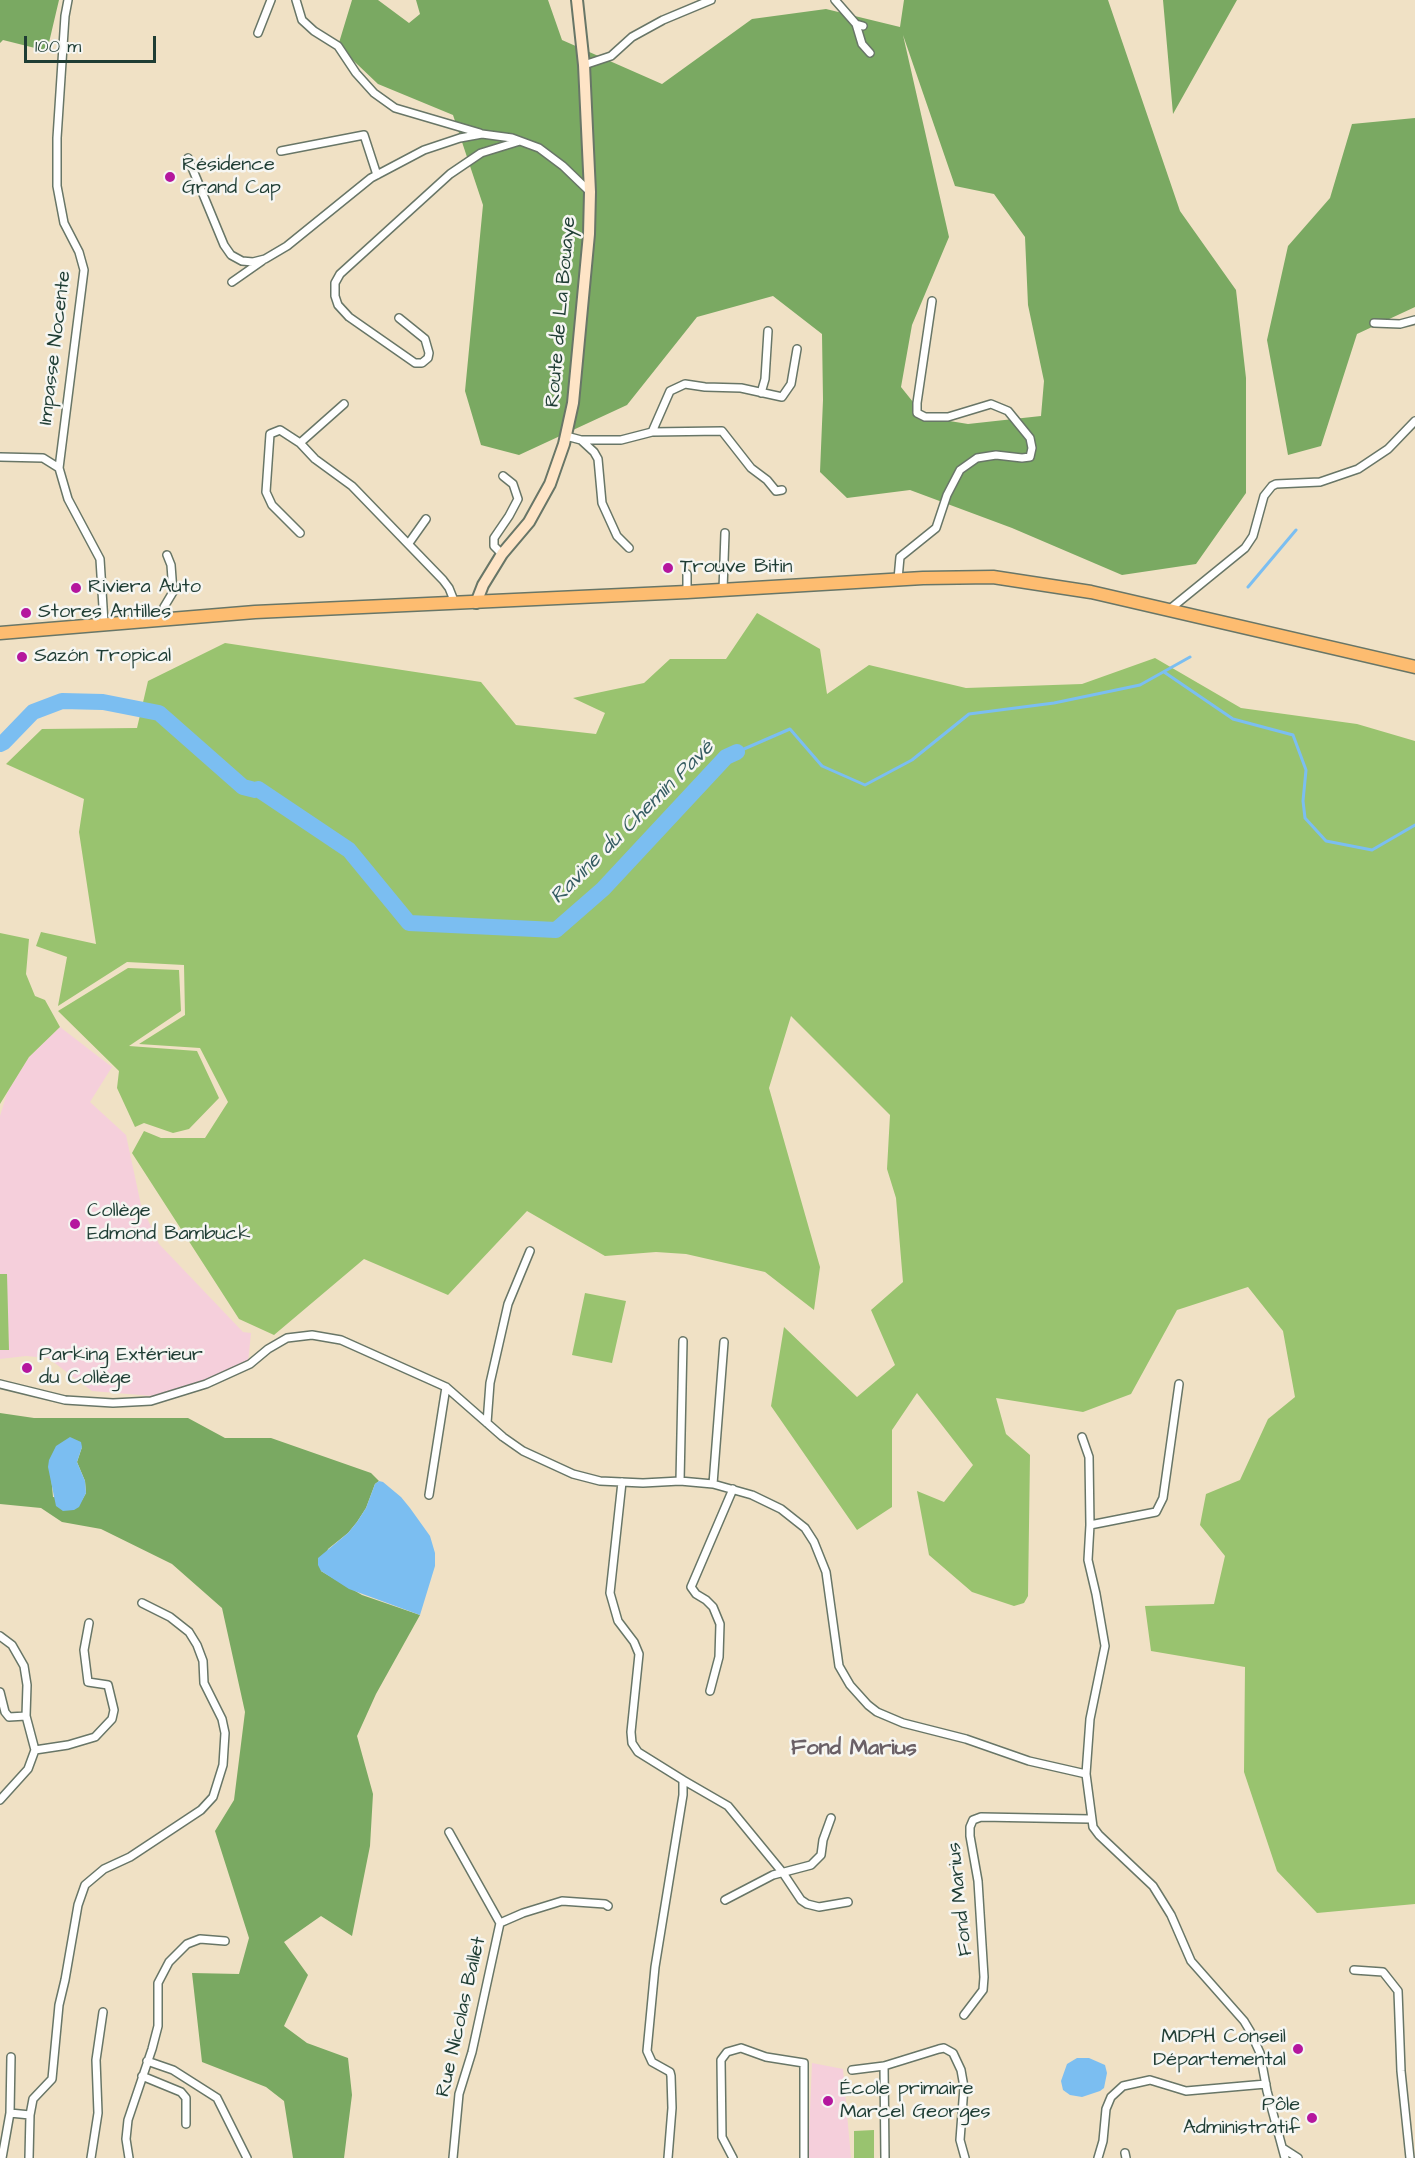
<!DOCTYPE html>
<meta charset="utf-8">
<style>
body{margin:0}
#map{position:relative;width:1415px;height:2158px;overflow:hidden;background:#f0e1c5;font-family:"Architects Daughter",sans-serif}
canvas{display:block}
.scale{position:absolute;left:24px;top:36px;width:132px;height:27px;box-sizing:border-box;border:3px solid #1f3d34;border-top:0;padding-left:8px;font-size:18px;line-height:21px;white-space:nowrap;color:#1f3d34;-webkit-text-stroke:4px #f6f6f2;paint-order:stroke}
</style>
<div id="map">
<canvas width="1415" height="2158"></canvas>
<div class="scale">100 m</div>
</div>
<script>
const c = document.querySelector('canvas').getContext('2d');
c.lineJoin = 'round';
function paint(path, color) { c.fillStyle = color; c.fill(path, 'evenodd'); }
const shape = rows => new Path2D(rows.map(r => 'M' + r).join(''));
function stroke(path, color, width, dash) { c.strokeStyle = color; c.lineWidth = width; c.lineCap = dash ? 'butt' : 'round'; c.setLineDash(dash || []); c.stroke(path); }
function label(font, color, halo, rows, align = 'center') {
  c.font = font + ' "Architects Daughter",sans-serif'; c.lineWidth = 5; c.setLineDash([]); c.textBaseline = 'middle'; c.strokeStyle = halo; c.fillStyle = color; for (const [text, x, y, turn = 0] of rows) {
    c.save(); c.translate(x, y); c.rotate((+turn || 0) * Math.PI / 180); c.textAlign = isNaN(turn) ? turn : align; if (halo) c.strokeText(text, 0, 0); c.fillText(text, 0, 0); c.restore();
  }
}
const built = shape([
 [60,1027,112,1067,90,1102,126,1135,141,1205,159,1244,243,1332,251,1333,248,1363,165,1397,92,1391,48,1358,26,1356,0,1359,0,1116,7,1093,29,1057],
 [812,2063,843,2069,851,2158,808,2158]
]);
const green = shape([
 [757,613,820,649,827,694,869,665,966,688,1082,684,1155,658,1241,708,1357,724,1415,741,1415,1904,1317,1913,1277,1871,1244,1772,1245,1667,1151,1651,1145,1606,1214,1604,1225,1556,1200,1525,1206,1494,1240,1480,1268,1419,1295,1397,1283,1331,1248,1287,1177,1310,1131,1394,1083,1412,996,1398,1006,1434,1030,1455,1028,1596,1024,1603,1014,1606,972,1592,929,1555,917,1491,944,1502,973,1465,917,1393,892,1430,892,1507,857,1530,771,1406,784,1327,857,1397,895,1365,871,1310,903,1282,896,1198,887,1169,890,1115,791,1016,769,1088,820,1267,814,1310,765,1272,686,1254,656,1252,605,1256,527,1211,448,1295,364,1259,274,1335,239,1319,132,1153,144,1131,161,1138,205,1138,228,1102,200,1048,139,1044,185,1015,184,965,127,962,58,1006,67,957,36,946,41,932,96,944,79,832,84,799,6,764,42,729,137,728,148,681,225,643,481,682,516,725,596,734,605,713,573,698,644,683,670,659,726,659],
 [0,933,29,939,26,974,35,996,45,1000,60,1027,29,1057,0,1104],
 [128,968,179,970,181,1011,129,1046,197,1051,219,1098,189,1129,173,1133,144,1123,135,1127,117,1088,119,1071,58,1011],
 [0,1274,7,1274,9,1350,0,1350],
 [585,1293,626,1301,612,1363,572,1355],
 [874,2130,874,2158,854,2158,854,2131]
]);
const forest = shape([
 [0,0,59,0,47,51,3,40,0,43],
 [352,0,378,0,409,23,420,14,416,0,548,0,562,40,662,84,752,19,826,9,900,27,904,0,1108,0,1180,211,1236,290,1246,378,1246,493,1196,564,1122,575,1012,528,910,490,847,498,820,472,823,400,822,334,773,296,697,317,627,405,519,455,481,445,465,391,483,205,453,115,378,84,338,46],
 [903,35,955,186,994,194,1025,237,1028,305,1044,381,1041,416,968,424,925,417,901,387,912,325,949,237],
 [1163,0,1237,0,1173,114],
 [1415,118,1415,307,1357,334,1321,446,1288,455,1267,340,1288,246,1330,198,1352,124],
 [0,1413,34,1418,188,1418,225,1438,271,1438,371,1473,379,1481,375,1484,366,1508,357,1522,348,1533,328,1549,321,1571,362,1595,420,1615,376,1694,357,1736,373,1794,370,1846,352,1936,321,1916,284,1942,308,1975,284,2026,307,2043,348,2058,352,2095,344,2158,293,2158,284,2101,266,2087,202,2062,192,1973,239,1974,249,1938,215,1831,234,1800,245,1712,222,1608,172,1564,101,1529,62,1522,41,1508,0,1504],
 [82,1447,77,1462,85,1481,86,1493,82,1500,53,1497,51,1475]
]);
const water = shape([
 [70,1437,81,1442,82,1447,77,1462,85,1481,86,1493,79,1507,74,1510,63,1511,56,1506,48,1467,49,1460,56,1446],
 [379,1481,383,1482,401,1497,410,1508,430,1536,435,1553,435,1566,420,1615,349,1589,321,1571,318,1565,318,1558,348,1533,357,1522,366,1508,375,1484],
 [1077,2058,1089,2058,1105,2065,1107,2073,1104,2088,1100,2091,1082,2097,1070,2095,1063,2090,1061,2081,1067,2064]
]);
const stream = shape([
 [1248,587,1296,530],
 [1164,672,1233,719,1293,735,1306,770,1303,801,1305,818,1326,841,1372,850,1415,825],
 [737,752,790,729,822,766,865,785,912,760,969,714,1054,703,1140,685,1190,657]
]);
const river = shape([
 [0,744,4,742,33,712,62,701,103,702,159,713,243,787,255,790,258,789,349,850,409,923,556,930,603,889,726,757,737,752]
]);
const minor = shape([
 [68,0,65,16,57,138,57,186,64,223,79,252,84,270,59,468,68,499,100,559,104,623],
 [296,0,302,20,314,31,338,46,356,73,374,93,395,108,480,133],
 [835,0,856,24,863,26],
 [856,24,862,44,870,53],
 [258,33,271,0],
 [584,65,611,56,632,37,663,20,711,0],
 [281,151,364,135,377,175],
 [188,158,224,245,231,255,242,261,253,262,265,259,287,246,371,178,424,150,460,138,482,134,512,138,539,148,563,166,590,192],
 [232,282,262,261],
 [399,318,425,339,429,353,428,358,422,363,415,363,349,317,338,305,335,296,335,283,340,274,450,174,481,153,520,141],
 [1374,323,1400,324,1415,320],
 [761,393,765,379,768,331],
 [652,432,722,431,751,468,767,480,776,491,782,490],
 [566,436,581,440,621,440,652,432,670,391,685,384,705,387,741,388,782,397,791,384,797,349],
 [581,440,594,452,598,459,602,503,617,536,629,548],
 [300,443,344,404],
 [0,457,43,458,59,468],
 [300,533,272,505,266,492,270,434,280,430,300,443,315,459,352,486,443,580,449,588,455,603],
 [409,543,426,519],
 [502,554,494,546,494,538,509,516,518,499,513,484,503,476],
 [167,555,171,565,173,592,164,607,167,619],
 [687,574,687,592],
 [898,579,900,557,936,528,947,495,960,470,977,458,996,455,1022,458,1030,457,1032,448,1030,438,1008,411,991,404,948,417,925,417,917,413,917,403,932,301],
 [723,590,725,533],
 [1170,609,1245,548,1253,536,1264,496,1272,486,1276,484,1320,482,1358,469,1388,449,1415,421],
 [0,1384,65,1400,113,1403,151,1401,206,1384,250,1364,268,1349,287,1338,312,1335,341,1340,446,1387,503,1437,523,1451,573,1474,600,1481,643,1483,680,1481,713,1484,752,1495,781,1509,805,1528,814,1542,826,1572,839,1666,850,1685,868,1705,877,1712,903,1723,966,1739,1029,1761,1086,1774],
 [487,1423,490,1383,508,1304,530,1251],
 [1082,1437,1089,1457,1090,1525,1088,1560,1096,1594,1105,1646,1090,1719,1086,1774,1093,1827,1099,1835,1153,1886,1171,1915,1191,1961,1244,2021,1250,2031,1260,2053,1267,2091,1285,2158],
 [680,1481,683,1341],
 [622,1482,610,1593,618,1621,634,1642,639,1654,631,1732,632,1743,638,1752,683,1780,683,1795,655,1967,647,2051,652,2062,670,2072,671,2076,672,2108,668,2158],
 [713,1484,724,1342],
 [429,1495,446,1387],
 [1090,1525,1156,1512,1163,1498,1179,1384],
 [0,1636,12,1645,24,1666,27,1685,26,1716,35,1750,28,1769,0,1800],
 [710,1691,719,1657,720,1624,713,1607,706,1600,696,1594,691,1587,733,1489],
 [0,1692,5,1712,9,1717,26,1716],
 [35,1750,68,1745,95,1737,112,1719,114,1710,108,1685,88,1682,84,1650,89,1623],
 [683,1780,728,1806,783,1873,801,1900,807,1904,819,1907,848,1902],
 [449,1832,500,1923],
 [725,1900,773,1875,811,1865,821,1855,823,1840,831,1818],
 [1354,1970,1383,1972,1398,1991,1401,2071,1410,2158],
 [964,2015,983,1990,984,1977,978,1881,970,1836,970,1827,973,1820,981,1817,1090,1819],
 [147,2061,173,2070,217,2098,247,2158],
 [884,2066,885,2158],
 [852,2070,884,2066,939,2049,944,2048,953,2053,961,2070,964,2087,960,2140,965,2158],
 [142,2076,181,2092,186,2098,186,2124],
 [10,2113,30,2115],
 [1284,2149,1298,2158],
 [1125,2153,1126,2158],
 [2,2158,10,2113,11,2057],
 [29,2158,30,2115,33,2099,52,2079,59,2005,65,1980,78,1905,85,1885,104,1869,130,1857,201,1810,213,1797,223,1765,225,1733,222,1719,204,1683,203,1661,197,1645,189,1632,170,1617,142,1603],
 [91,2158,98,2113,96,2060,103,2012],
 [129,2158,126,2139,128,2120,152,2049,158,2026,158,1983,169,1962,187,1944,200,1939,225,1941],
 [453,2158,459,2094,472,2052,500,1923,523,1913,562,1901,605,1904,608,1906],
 [733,2158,722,2137,721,2060,727,2052,741,2048,766,2057,804,2063,804,2158],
 [1098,2158,1103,2141,1106,2109,1111,2097,1123,2086,1150,2080,1186,2091,1266,2084]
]);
const secondary = shape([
 [476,603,483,585,502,554,529,522,550,484,564,444,573,403,589,234,590,192,584,65,577,0]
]);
const trunk = shape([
 [0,633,255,612,687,592,923,578,993,577,1091,592,1415,667]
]);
const markers = [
 [170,177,6,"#b5179e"],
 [668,568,6,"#b5179e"],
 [76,588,6,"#b5179e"],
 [26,613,6,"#b5179e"],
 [22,657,6,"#b5179e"],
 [75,1224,6,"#b5179e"],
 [27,1368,6,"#b5179e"],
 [1298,2049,6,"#b5179e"],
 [828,2101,6,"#b5179e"],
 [1312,2118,6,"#b5179e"]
];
const poiNames = [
 ["Résidence",182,166],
 ["Grand Cap",182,189],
 ["Trouve Bitin",680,568],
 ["Riviera Auto",88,588],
 ["Stores Antilles",38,613],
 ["Sazón Tropical",34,657],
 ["Collège",87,1212],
 ["Edmond Bambuck",87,1235],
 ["Parking Extérieur",39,1356],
 ["du Collège",39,1379],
 ["MDPH Conseil",1286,2038,"right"],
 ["Départemental",1286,2061,"right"],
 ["École primaire",840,2090],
 ["Marcel Georges",840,2113],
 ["Pôle",1300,2106,"right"],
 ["Administratif",1300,2129,"right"]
];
const streetNames = [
 ["Route de La Bouaye",562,312,-85],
 ["Impasse Nocente",56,348,-83],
 ["Fond Marius",961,1899,-96],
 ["Rue Nicolas Ballet",462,2017,-77]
];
const waterNames = [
 ["Ravine du Chemin Pavé",633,823,-45]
];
const quarterNames = [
 ["Fond Marius",854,1749]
];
paint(built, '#f5cfdb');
paint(green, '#99c36f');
paint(forest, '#7aa962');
paint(water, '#7bbef1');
stroke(stream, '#7bbef1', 3);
stroke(river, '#7bbef1', 16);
stroke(minor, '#687667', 10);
stroke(secondary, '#687667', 14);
stroke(trunk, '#687667', 15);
stroke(minor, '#fff', 7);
stroke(secondary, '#fee4c6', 10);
stroke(trunk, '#fdbc70', 12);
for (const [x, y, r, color] of markers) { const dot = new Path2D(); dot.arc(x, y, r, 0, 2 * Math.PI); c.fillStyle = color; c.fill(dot); stroke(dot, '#f6f6f2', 2); }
label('20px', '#1f3d34', '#f6f6f2', poiNames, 'left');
label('20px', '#1f3d34', '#f6f6f2', streetNames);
label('italic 21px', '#365d63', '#f6f6f2', waterNames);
label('bold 22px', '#6a6066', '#f6f6f2', quarterNames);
</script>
